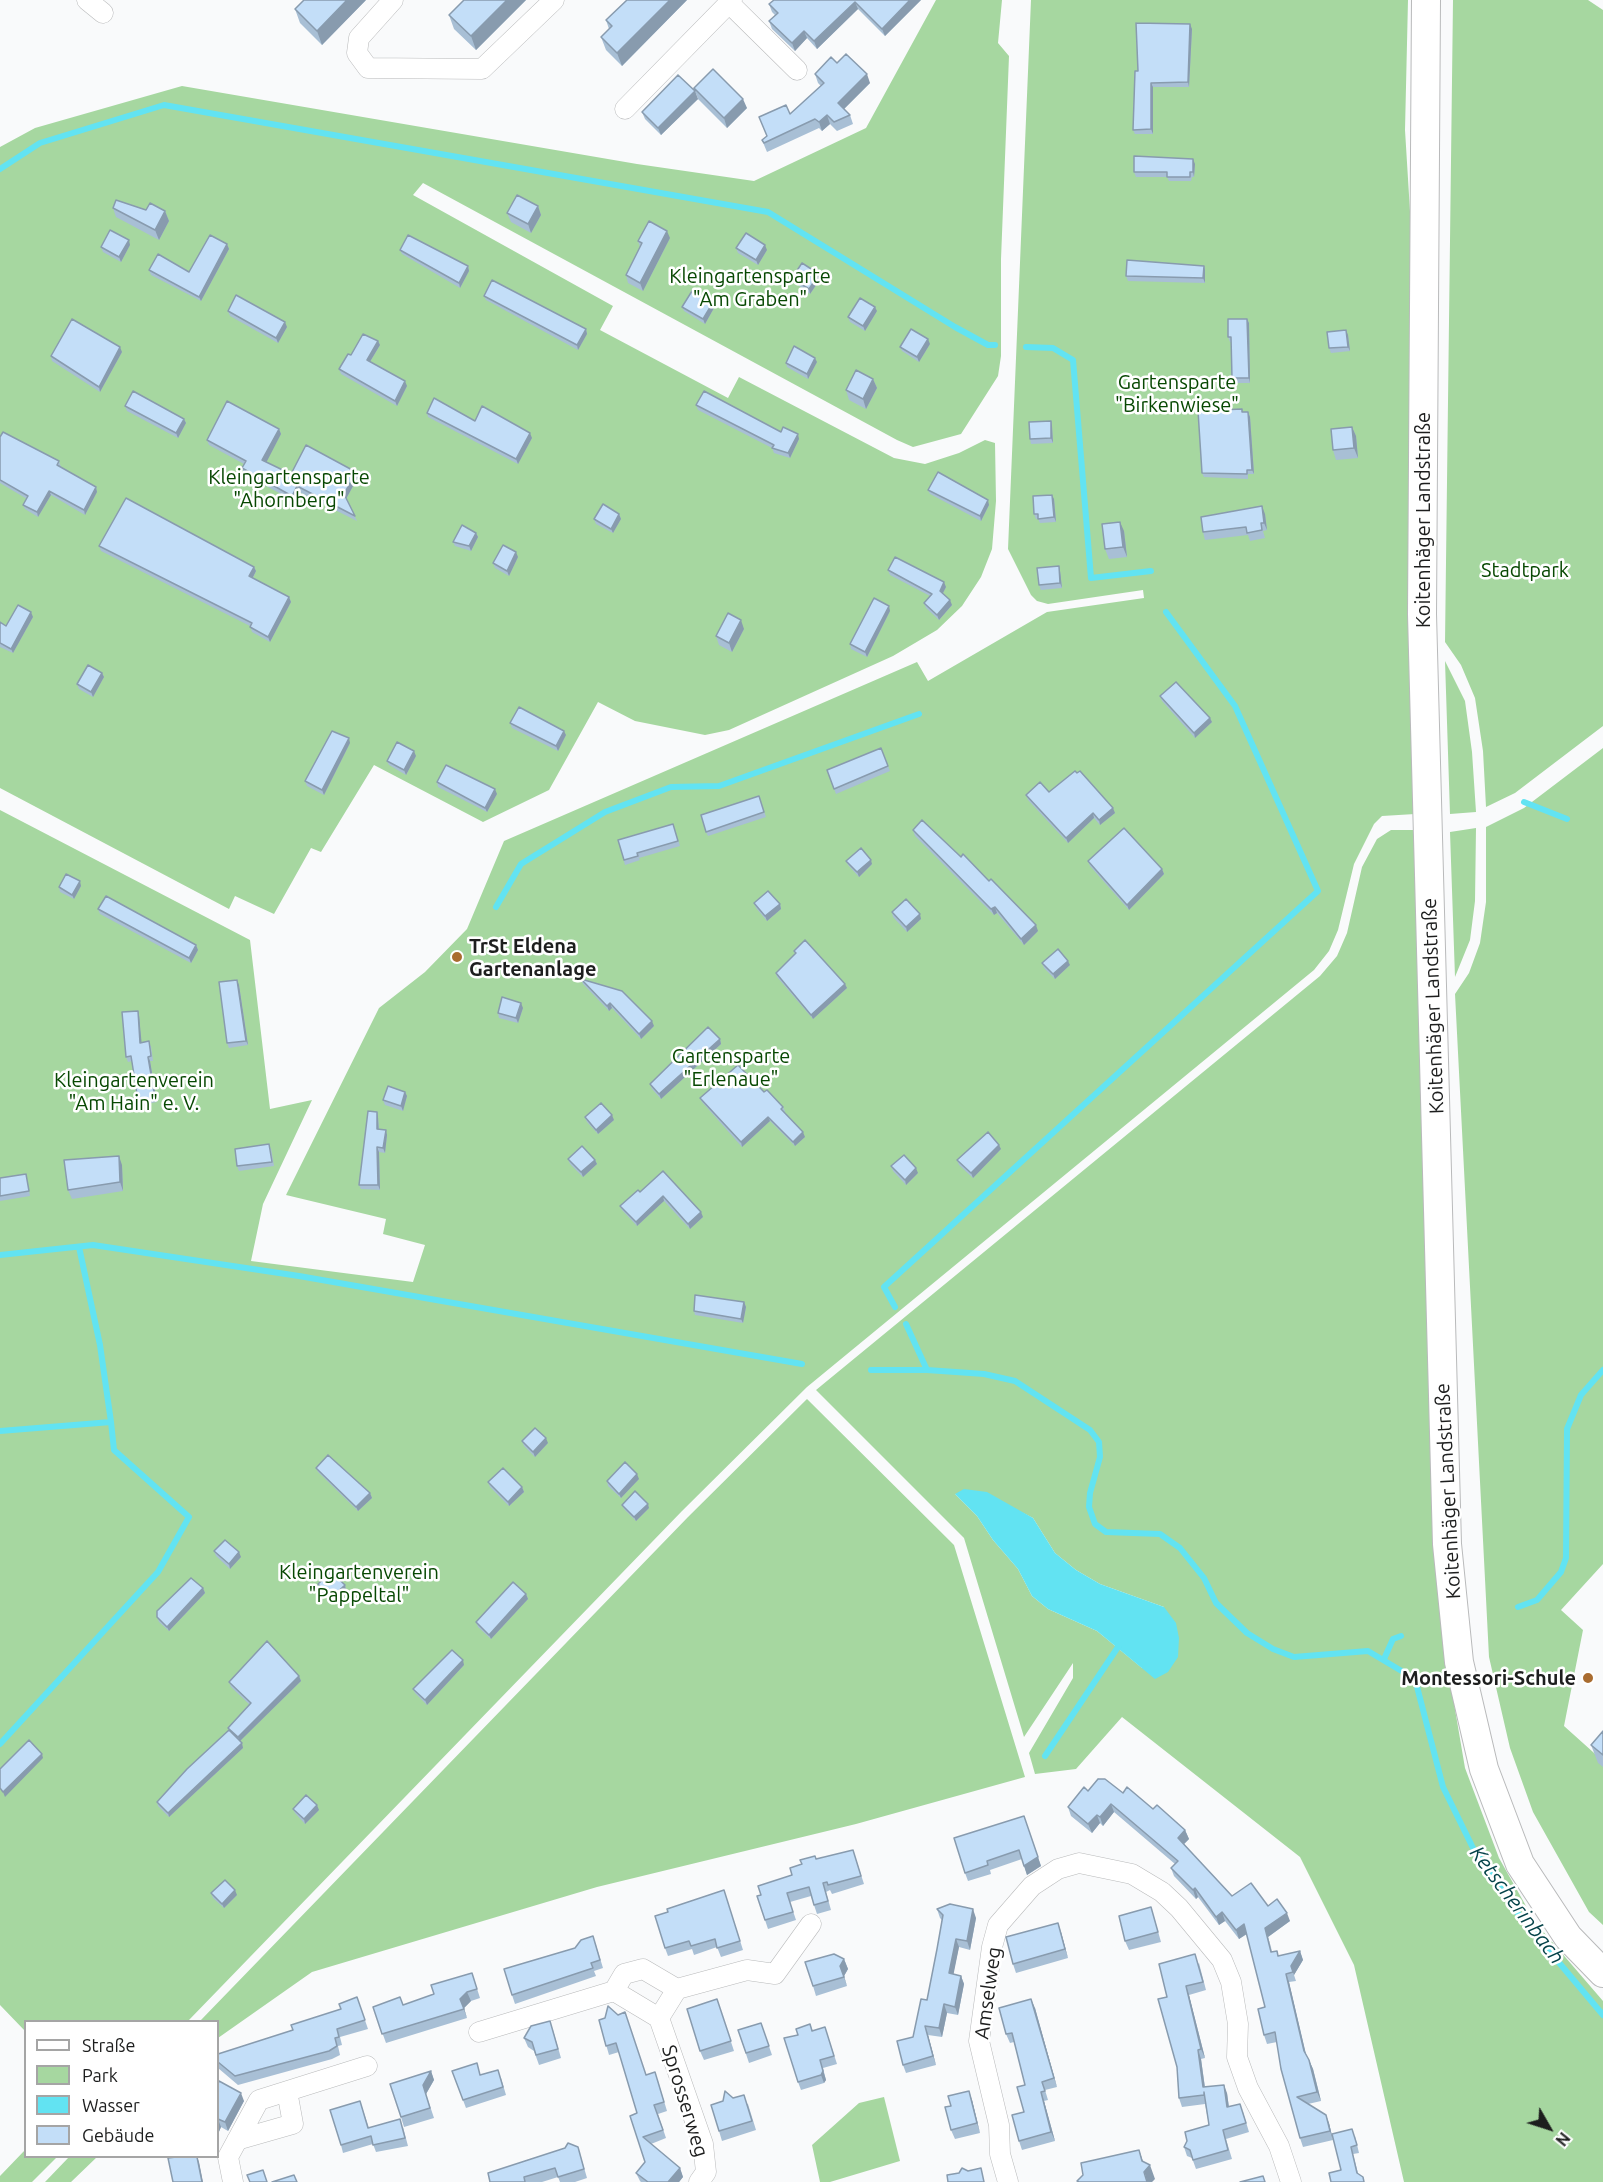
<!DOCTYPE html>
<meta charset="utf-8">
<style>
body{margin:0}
#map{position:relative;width:1603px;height:2182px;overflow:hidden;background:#f9fafb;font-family:Ubuntu,sans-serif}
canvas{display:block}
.legend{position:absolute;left:24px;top:2020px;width:195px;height:138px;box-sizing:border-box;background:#fff;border:2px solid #a5a5a5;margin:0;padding:8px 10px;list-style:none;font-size:18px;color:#1d1e1e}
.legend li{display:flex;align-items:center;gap:12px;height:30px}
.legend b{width:30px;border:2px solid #a5a5a5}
.north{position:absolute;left:1519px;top:2098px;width:60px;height:60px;-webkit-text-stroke:4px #fff;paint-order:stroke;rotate:129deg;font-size:16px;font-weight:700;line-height:24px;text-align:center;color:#1d1e1e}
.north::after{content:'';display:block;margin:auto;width:21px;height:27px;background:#1d1e1e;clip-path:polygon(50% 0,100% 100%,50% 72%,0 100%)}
</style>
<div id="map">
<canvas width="1603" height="2182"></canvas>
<ul class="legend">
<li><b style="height:8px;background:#fff"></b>Straße</li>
<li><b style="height:16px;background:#a6d7a0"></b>Park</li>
<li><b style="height:16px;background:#62e3f2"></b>Wasser</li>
<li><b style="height:16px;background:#c3def8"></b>Gebäude</li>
</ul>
<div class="north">N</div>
</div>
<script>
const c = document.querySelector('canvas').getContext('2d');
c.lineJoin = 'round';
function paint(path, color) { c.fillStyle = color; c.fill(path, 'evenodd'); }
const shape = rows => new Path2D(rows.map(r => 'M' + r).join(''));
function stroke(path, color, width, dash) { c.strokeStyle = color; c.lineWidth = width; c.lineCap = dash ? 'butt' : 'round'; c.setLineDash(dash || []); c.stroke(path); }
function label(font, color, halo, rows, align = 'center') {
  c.font = font + ' Ubuntu,sans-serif'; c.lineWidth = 5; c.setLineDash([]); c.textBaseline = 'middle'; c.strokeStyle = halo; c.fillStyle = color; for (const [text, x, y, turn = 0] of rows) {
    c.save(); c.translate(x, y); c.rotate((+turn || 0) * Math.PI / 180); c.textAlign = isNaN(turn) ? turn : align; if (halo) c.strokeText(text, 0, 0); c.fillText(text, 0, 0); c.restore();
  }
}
const green = shape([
 [936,0,1002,0,998,43,1009,56,1001,259,1001,356,998,376,961,434,913,447,897,440,423,183,413,195,613,306,600,330,728,398,739,377,894,458,925,464,959,453,985,440,995,443,996,501,992,549,981,577,962,606,937,630,893,656,729,730,705,735,635,721,598,702,549,790,483,822,374,765,321,852,311,848,274,914,235,896,229,909,0,788,0,147,35,128,182,86,637,164,754,181,866,128],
 [1031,0,1408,0,1405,130,1412,244,1415,814,1382,816,1374,824,1354,864,1338,930,1329,951,1314,970,807,1387,682,1511,188,2021,26,2022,25,2031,0,2005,0,810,250,940,270,1109,312,1100,263,1204,251,1261,413,1282,425,1245,383,1234,386,1219,286,1195,379,1008,425,972,467,929,504,841,917,662,928,681,1047,612,1144,598,1143,590,1048,604,1037,601,1031,595,1008,549],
 [1453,0,1588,0,1603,10,1603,726,1515,793,1486,807,1483,751,1475,698,1461,665,1445,642],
 [1445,661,1465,701,1472,752,1476,812,1450,814],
 [1603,748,1603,1564,1561,1610,1583,1630,1564,1726,1603,1761,1603,1925,1589,1912,1533,1812,1510,1748,1489,1657,1455,994,1469,973,1480,943,1486,902,1486,827,1524,808],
 [1476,828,1475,901,1470,940,1455,977,1450,832],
 [1391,830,1416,830,1450,1680,1465,1768,1499,1858,1535,1922,1603,2001,1603,2182,1404,2182,1354,1965,1300,1857,1122,1717,1076,1769,1035,1774,1029,1753,1073,1678,1073,1663,1024,1737,964,1538,816,1390,1320,976,1337,956,1347,933,1362,867,1377,839],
 [955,1494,1009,1506,1033,1518,1055,1553,1076,1570,1100,1584,1164,1607,1142,1668,1097,1631,1048,1609,1032,1596,1018,1569,993,1540,977,1516],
 [807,1399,954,1545,1025,1777,856,1824,597,1887,312,1972,218,2038,218,2022,200,2021,688,1517],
 [884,2097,900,2161,830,2182,820,2182,812,2145,859,2103],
 [25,2150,26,2156,57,2157,32,2182,0,2182,0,2176],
 [69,2157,97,2157,71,2182,45,2182]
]);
const water = shape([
 [964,1489,987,1492,1033,1518,1055,1553,1076,1570,1100,1584,1164,1607,1176,1623,1179,1638,1178,1657,1168,1672,1155,1679,1097,1631,1048,1609,1032,1596,1018,1569,993,1540,977,1516,955,1494]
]);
const stream = shape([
 [0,169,40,143,164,105,768,212,955,327,988,345,995,345],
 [1026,347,1053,348,1073,360,1091,578,1151,571],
 [1524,802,1567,819],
 [496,907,521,864,605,812,671,787,719,786,919,714],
 [0,1255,93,1245,299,1276,802,1364],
 [895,1307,884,1287,1318,891,1235,706,1166,612],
 [906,1324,927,1370],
 [871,1370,927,1370,984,1374,1015,1381,1090,1430,1099,1442,1100,1457,1090,1493,1089,1507,1095,1524,1106,1532,1160,1534,1180,1548,1204,1578,1216,1603,1247,1633,1273,1649,1294,1657,1368,1651,1415,1679,1443,1787,1473,1848,1519,1915,1603,2015],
 [0,1431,111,1422,100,1345,79,1247],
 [1518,1607,1537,1600,1561,1572,1566,1558,1567,1429,1581,1395,1603,1370],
 [1384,1659,1393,1639,1401,1636],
 [0,1744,158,1572,189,1517,114,1450,111,1422],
 [1045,1756,1118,1647]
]);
const street = shape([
 [87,0,103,13],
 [393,0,359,38,357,53,368,68,482,69,554,0],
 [729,3,797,70],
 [625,109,732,0],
 [677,1989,747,1970,775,1974,811,1924],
 [614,1991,624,1974,643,1969,677,1989,659,2018],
 [479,2032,614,1991,659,2018,703,2144,706,2172,699,2182],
 [237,2140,293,2124,287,2091],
 [233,2182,228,2157,259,2100,367,2066],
 [1008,2182,1000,2154,999,2125,979,2041,992,1947,998,1925,1032,1886,1058,1869,1079,1863,1132,1874,1162,1892,1179,1908,1222,1960,1231,1982,1238,2024,1237,2057,1248,2088,1279,2146,1291,2182]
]);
const secondary = shape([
 [1426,0,1422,614,1447,1544,1459,1662,1484,1769,1520,1864,1568,1937,1603,1973]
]);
const wall = shape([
 [366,0,322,45,300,23,295,9],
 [464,0,526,0,476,50,454,29,449,15],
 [627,0,687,0,622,66,606,50,601,37,609,29,606,20],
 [921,0,885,36,858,9,817,49,807,38,795,51,772,29,769,21,775,15,772,12,769,4],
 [1192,29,1189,87,1153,87,1153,134,1135,134,1133,130,1138,71],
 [837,63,870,83,844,109,850,115,853,124,837,131,830,124,822,131,819,128,767,152,762,140,767,136,759,117,790,114,821,86,818,83,815,74],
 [694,88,747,108,727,128,697,98],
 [695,91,698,99,661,135,645,119,642,112],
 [1195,164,1194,177,1192,177,1191,181,1169,181,1167,177,1136,177,1134,172],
 [538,206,541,215,531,233,511,222,507,213],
 [113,208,165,211,169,221,159,240,116,217],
 [670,238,643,291,628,283,626,275,640,247,638,241],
 [227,244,229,249,201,301,151,275,149,270,189,272],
 [130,245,121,262,103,252,101,247],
 [736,248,767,250,758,265,738,253],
 [400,250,468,266,469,271,460,288,402,254],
 [1204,266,1205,270,1205,283,1128,281,1126,276],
 [819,274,821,278,810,294,794,282,792,278],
 [484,296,586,329,587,334,578,350,486,300],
 [682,307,714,308,705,324,684,311],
 [228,311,287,327,278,343,230,316],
 [877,311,865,331,850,322,848,317],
 [1247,319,1249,323,1250,383,1233,383,1232,378,1231,342,1230,342,1228,337],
 [1348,335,1350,351,1331,353,1329,348],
 [378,341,380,345,370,362,407,386,397,406,341,374,339,369,351,355],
 [930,344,919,362,902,351,900,347],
 [122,352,100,392,52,361,51,356],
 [817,362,808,379,787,367,786,363],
 [873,379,877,388,866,409,849,400,846,390],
 [696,405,781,432,799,439,790,458,774,453,772,448,698,410],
 [125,406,184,419,186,423,178,438,127,411],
 [1242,409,1243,412,1248,412,1250,417,1254,474,1248,474,1248,479,1204,477,1202,473],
 [427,413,475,421,532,438,518,464,428,417],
 [1051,421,1052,426,1053,443,1031,444,1030,439],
 [1352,427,1356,436,1358,458,1336,460,1333,450],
 [279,429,281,434,266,462,291,474,358,477,346,499,357,521,299,492,294,501,244,474,242,468,244,464,209,445,207,440],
 [0,437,59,461,61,467,96,487,97,492,85,515,51,495,38,517,25,509,23,505,27,499,0,483],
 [928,490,989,505,981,521,930,494],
 [1054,499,1056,522,1040,523,1038,519,1036,519,1034,514],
 [619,514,621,519,613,533,596,524,594,519],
 [1265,514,1267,530,1263,531,1265,538,1250,541,1248,535,1205,540,1203,532],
 [1124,531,1127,557,1109,559,1105,549],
 [476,533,478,537,471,551,455,546,453,542],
 [99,546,254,567,256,571,253,578,289,597,291,602,270,642,252,632,250,626,101,551],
 [518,557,509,576,495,568,493,563],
 [888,570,946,587,943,593,952,605,939,620,926,608,924,603,930,596,890,575],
 [1060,571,1062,588,1041,590,1039,585],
 [890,611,867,657,851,649,850,644],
 [33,617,13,653,0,647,0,622,6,626],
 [744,629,732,652,719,645,716,636],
 [102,673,104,677,93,697,79,689,77,684],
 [1160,696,1212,722,1195,738,1162,701],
 [510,723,566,735,558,751,512,728],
 [350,743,324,795,307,786,305,781],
 [881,748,890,771,836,794,827,770],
 [416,756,406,775,389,765,387,761],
 [1077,773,1115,813,1100,825,1094,818,1068,843,1028,800,1026,795,1049,792],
 [437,782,497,794,487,812,438,787],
 [759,796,766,817,708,836,706,832],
 [673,824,680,846,639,858,640,860,625,865,618,840],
 [913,830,961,857,989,881,1038,931,1024,945,997,913,994,915,915,836],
 [846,861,872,864,859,877,848,865],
 [1088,861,1162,869,1164,874,1129,910,1090,866],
 [81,886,74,899,60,892,59,887],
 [754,903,780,904,781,909,767,921,756,908],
 [98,909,196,945,198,950,191,963,100,914],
 [892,912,921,919,907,932,893,917],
 [794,951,847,988,813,1019,777,977,776,973,795,954],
 [1042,963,1070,965,1055,979,1044,968],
 [581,979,654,1026,641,1039,612,1008,609,1011,583,984],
 [239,985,248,1045,229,1048,227,1043],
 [523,1008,518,1023,499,1018,498,1013],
 [139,1015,141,1042,151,1046,153,1061,150,1061,157,1102,139,1105,138,1100,132,1061,128,1062,126,1057],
 [720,1039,721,1044,661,1099,652,1089,650,1084],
 [405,1092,407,1096,403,1111,385,1105,383,1100],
 [764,1092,783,1107,785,1111,784,1112,805,1137,795,1146,770,1121,742,1147,702,1102,700,1098],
 [377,1112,378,1117,379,1129,387,1135,385,1153,379,1152,380,1190,361,1189,359,1185],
 [585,1117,614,1120,598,1134,587,1122],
 [271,1148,274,1166,239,1171,237,1166],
 [1001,1149,973,1178,959,1165,957,1160],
 [568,1159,595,1160,597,1164,583,1177,570,1164],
 [122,1165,123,1191,72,1199,68,1190],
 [891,1166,918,1173,906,1185,893,1171],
 [663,1171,703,1217,690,1229,664,1201,637,1226,622,1210,620,1206,640,1192],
 [26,1174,30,1196,0,1201,0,1178],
 [744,1302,746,1307,743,1323,695,1315,694,1311],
 [522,1441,548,1443,535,1457,524,1446],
 [316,1468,370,1493,372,1498,358,1511,318,1472],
 [639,1479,621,1498,608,1486,607,1481],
 [488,1482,522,1487,524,1492,509,1506,490,1487],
 [622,1505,649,1508,636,1521,624,1509],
 [214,1551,241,1557,230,1569,216,1556],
 [318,1584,345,1585,346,1590,332,1603,319,1589],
 [203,1588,205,1593,169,1631,159,1622,157,1617],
 [526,1594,528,1599,491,1639,478,1627,476,1622],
 [464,1665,427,1705,415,1693,413,1689],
 [299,1676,301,1681,240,1741,243,1748,169,1817,158,1806,157,1802,229,1730,228,1728,250,1705,231,1687,229,1682],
 [1603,1731,1603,1767,1598,1763,1591,1745],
 [1088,1791,1123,1793,1153,1809,1185,1830,1189,1839,1184,1844,1232,1896,1268,1906,1290,1921,1268,1937,1272,1952,1277,1951,1278,1956,1300,1951,1303,1960,1294,1975,1296,1981,1289,1982,1306,2054,1309,2060,1313,2069,1321,2101,1308,2104,1329,2123,1333,2140,1303,2147,1300,2138,1277,2042,1267,2044,1264,2035,1265,2007,1247,1934,1239,1939,1225,1921,1219,1925,1198,1897,1196,1899,1174,1876,1171,1868,1175,1864,1114,1812,1103,1826,1100,1823,1092,1833,1071,1816,1068,1807],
 [293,1809,319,1810,305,1824,295,1813],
 [1024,1816,1041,1866,1027,1875,1022,1859,990,1870,991,1874,968,1881,965,1873],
 [853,1850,864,1884,832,1894,830,1890,826,1892,831,1910,817,1914,811,1896,790,1902,796,1920,768,1929,765,1920,792,1875,816,1859],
 [724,1890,743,1950,721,1957,717,1947,694,1955,692,1949,668,1956,665,1948,668,1912],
 [211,1893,237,1895,224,1908,213,1898],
 [937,1909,976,1918,970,1950,959,1947,953,1974,961,1976,964,1984,958,2015,947,2013,942,2037,928,2035,936,2065,906,2073,903,2065,927,2000,937,1949,942,1920,940,1918],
 [1154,1917,1161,1942,1129,1950,1125,1941],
 [1061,1932,1068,1958,1016,1973,1013,1964],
 [596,1945,603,1968,594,1971,596,1976,515,2004,512,1995],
 [844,1959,848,1969,844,1976,847,1986,816,1996,813,1986],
 [1199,1963,1206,1990,1189,1995,1205,2058,1201,2059,1205,2087,1227,2093,1229,2107,1243,2112,1249,2132,1226,2139,1232,2159,1196,2169,1192,2158,1187,2156,1184,2147,1209,2125,1205,2104,1182,2107,1179,2098,1177,2067,1167,1997],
 [472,1973,480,1998,471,2001,464,2008,467,2018,386,2043,373,2007,403,2005,434,1994],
 [357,1997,368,2029,340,2037,342,2045,338,2046,340,2055,332,2059,238,2085,218,2068,218,2054,293,2030,341,2009],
 [717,1999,734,2051,704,2060,700,2051],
 [1035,2008,1057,2087,1045,2090,1048,2100,1044,2101,1055,2141,1022,2150,1019,2141,1024,2112,1025,2085,1014,2042,1010,2043,1006,2034],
 [599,2020,646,2075,658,2081,667,2111,658,2114,666,2138,651,2144,680,2168,683,2177,679,2182,641,2182,640,2181,636,2173,645,2162,637,2113,619,2052,609,2055],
 [761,2023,772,2055,749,2063,738,2030],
 [810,2024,813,2031,825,2027,837,2064,823,2068,826,2080,824,2083,801,2090,798,2082,798,2035],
 [553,2030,561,2058,539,2065,534,2051,528,2047,524,2038],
 [431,2071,434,2080,426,2094,434,2118,404,2127,401,2117],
 [452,2071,501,2078,506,2095,466,2108],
 [218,2084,244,2101,228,2131,221,2127,218,2134],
 [733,2098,748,2104,756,2130,722,2141,719,2131],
 [972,2100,980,2133,955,2139,951,2130,951,2106],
 [360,2101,369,2128,403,2127,408,2146,376,2152,373,2144,343,2153,341,2145],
 [1355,2136,1359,2153,1353,2154,1358,2173,1341,2170],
 [581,2157,587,2178,575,2182,560,2182,558,2177,542,2182,490,2182]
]);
const shadedWall = shape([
 [347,0,366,0,322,45,317,31],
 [507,0,526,0,476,50,471,36],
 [670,0,687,0,622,66,617,53],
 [910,0,921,0,885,36,882,29],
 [855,2,858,9,817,49,814,41],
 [1190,24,1192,29,1189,87,1188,82],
 [804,31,807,38,795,51,792,43],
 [867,74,870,83,841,112,838,103],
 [1151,83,1153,87,1153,134,1151,129],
 [695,91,698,99,661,135,658,128],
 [743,99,747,108,727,128,724,118],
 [827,115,830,124,822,131,819,122],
 [1193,159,1195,164,1194,177,1193,172],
 [538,206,541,215,531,233,528,224],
 [165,211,169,221,159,240,155,230],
 [667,231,670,238,643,291,640,283],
 [129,240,130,245,121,262,119,257],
 [227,244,229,249,201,301,199,297],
 [765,245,767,250,758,265,756,260],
 [468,266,469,271,460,288,459,283],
 [1204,266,1205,270,1205,283,1203,278],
 [819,274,821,278,810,294,809,289],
 [712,304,714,308,705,324,703,319],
 [875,307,877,311,865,331,863,326],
 [1247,319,1249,323,1250,383,1249,378],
 [285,322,287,327,278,343,276,338],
 [586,329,587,334,578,350,577,345],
 [1346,330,1348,335,1350,351,1348,347],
 [928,339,930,344,919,362,917,357],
 [378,341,380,345,368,365,367,360],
 [120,347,122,352,100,392,99,387],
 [815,358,817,362,808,379,807,374],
 [873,379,877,388,866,409,863,399],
 [405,381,407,386,397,406,395,401],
 [1248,412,1250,417,1254,474,1252,470],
 [184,419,186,423,178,438,176,433],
 [1051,421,1052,426,1053,443,1051,438],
 [1352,427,1356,436,1358,458,1354,448],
 [279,429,281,434,265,465,262,460],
 [530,433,532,438,518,464,516,459],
 [798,434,799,439,790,458,788,453],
 [356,472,358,477,346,499,344,494],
 [297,486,299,492,294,501,292,496],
 [96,487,97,492,85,515,84,510],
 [49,491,51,495,38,517,37,512],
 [1052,495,1054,499,1056,522,1054,517],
 [988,500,989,505,981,521,980,516],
 [1262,506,1265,514,1267,530,1264,523],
 [619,514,621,519,613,533,611,529],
 [1120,522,1124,531,1127,557,1123,547],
 [476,533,478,537,471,551,469,546],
 [516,552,518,557,509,576,507,571],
 [1059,566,1060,571,1062,588,1060,583],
 [254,567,256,571,251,581,249,576],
 [944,582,946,587,942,595,940,591],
 [289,597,291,602,270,642,268,637],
 [950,600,952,605,939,620,937,615],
 [889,606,890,611,867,657,865,652],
 [31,612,33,617,13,653,11,649],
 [741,620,744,629,732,652,729,643],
 [102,673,104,677,93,697,91,692],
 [1210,718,1212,722,1195,738,1194,733],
 [564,731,566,735,558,751,556,746],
 [349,738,350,743,324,795,322,790],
 [414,751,416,756,406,775,404,770],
 [495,789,497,794,487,812,485,808],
 [1113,808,1115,813,1100,825,1099,820],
 [1093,813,1094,818,1068,843,1066,838],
 [871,860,872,864,859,877,857,872],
 [1162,869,1164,874,1129,910,1127,905],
 [80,881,81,886,74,899,72,895],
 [780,904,781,909,767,921,765,916],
 [995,907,997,913,994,915,991,909],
 [920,914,921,919,907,932,906,927],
 [1036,925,1038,931,1024,945,1021,939],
 [196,945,198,950,191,963,189,958],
 [1068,961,1070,965,1055,979,1053,974],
 [237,980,239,985,248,1045,246,1041],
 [845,984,847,988,813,1019,811,1015],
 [521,1003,523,1008,518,1023,516,1018],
 [610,1003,612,1008,609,1011,607,1006],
 [138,1011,139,1015,142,1047,140,1043],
 [652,1021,654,1026,641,1039,639,1034],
 [720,1039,721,1044,661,1099,659,1094],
 [148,1057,150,1061,157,1102,155,1098],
 [405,1092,407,1096,403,1111,401,1106],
 [377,1112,378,1117,379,1134,377,1129],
 [612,1115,614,1120,598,1134,596,1130],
 [768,1117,770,1121,742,1147,741,1142],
 [386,1130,387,1135,385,1153,383,1148],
 [803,1132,805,1137,795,1146,793,1142],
 [999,1145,1001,1149,973,1178,971,1173],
 [377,1147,379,1152,380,1190,378,1185],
 [119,1156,122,1165,123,1191,120,1182],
 [595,1160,597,1164,583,1177,581,1172],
 [916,1168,918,1173,906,1185,905,1180],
 [663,1196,664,1201,637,1226,636,1222],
 [701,1212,703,1217,690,1229,688,1224],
 [744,1302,746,1307,743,1323,741,1319],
 [546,1438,548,1443,535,1457,533,1452],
 [637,1474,639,1479,621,1498,619,1494],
 [522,1487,524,1492,509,1506,508,1502],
 [370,1493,372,1498,358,1511,356,1507],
 [648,1504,649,1508,636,1521,634,1517],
 [239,1552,241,1557,230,1569,229,1564],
 [345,1585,346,1590,332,1603,331,1598],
 [203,1588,205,1593,169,1631,167,1627],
 [526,1594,528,1599,491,1639,489,1635],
 [463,1660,464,1665,427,1705,425,1700],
 [299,1676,301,1681,239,1742,238,1737],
 [242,1743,243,1748,169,1817,168,1813],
 [42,1754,43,1758,5,1797,3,1792],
 [1111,1804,1114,1812,1103,1826,1100,1817],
 [317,1805,319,1810,305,1824,304,1819],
 [1097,1815,1100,1823,1092,1833,1088,1824],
 [1024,1816,1041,1866,1027,1875,1024,1866],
 [1185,1830,1189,1839,1181,1847,1178,1838],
 [1195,1888,1198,1897,1196,1899,1193,1890],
 [235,1890,237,1895,224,1908,222,1904],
 [973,1909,976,1918,970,1950,967,1941],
 [1222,1912,1225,1921,1219,1925,1216,1917],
 [1287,1913,1290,1921,1268,1937,1275,1961,1265,1928],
 [1058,1923,1061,1932,1068,1958,1065,1949],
 [1244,1924,1248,1933,1239,1939,1236,1930],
 [956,1939,959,1947,952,1982,949,1973],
 [1300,1951,1303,1960,1294,1975,1296,1981,1291,1966],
 [844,1959,848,1969,844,1976,847,1986,840,1966],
 [1286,1974,1289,1982,1307,2059,1304,2051],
 [961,1976,964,1984,958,2015,955,2007],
 [1186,1986,1189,1995,1205,2058,1201,2049],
 [467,1992,471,2001,464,2008,467,2018,460,1999],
 [1031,1999,1035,2008,1057,2087,1054,2078],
 [944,2004,947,2013,942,2037,939,2028],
 [925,2026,928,2035,936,2065,933,2056],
 [1198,2050,1201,2059,1206,2096,1203,2087],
 [820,2060,826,2080,824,2083,821,2075],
 [1309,2060,1313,2069,1321,2101,1317,2092],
 [431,2071,434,2080,426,2094,434,2118,423,2085],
 [1224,2085,1227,2093,1230,2116,1227,2107],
 [969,2091,972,2100,980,2133,977,2123],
 [1041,2092,1044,2101,1055,2141,1051,2132],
 [241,2093,244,2101,228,2131,225,2122],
 [1326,2115,1329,2123,1333,2140,1330,2131],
 [218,2119,221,2127,218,2134],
 [1139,2150,1144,2164,1150,2165,1155,2179,1152,2182,1147,2182],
 [197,2157,199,2162,203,2182,202,2182],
 [680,2168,683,2177,679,2182,668,2182]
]);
const building = shape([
 [304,0,347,0,317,31,295,9,304,0],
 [464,0,507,0,471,36,449,15,464,0],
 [627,0,670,0,617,53,601,37,612,26,606,20,627,0],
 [774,0,910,0,882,29,855,2,814,41,804,31,792,43,769,21,778,13,769,4,774,0],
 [1136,23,1190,24,1188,82,1151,83,1151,129,1133,130,1135,71,1138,71,1136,23],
 [846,54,867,74,838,103,850,115,834,122,827,115,819,122,815,119,764,143,762,140,767,136,759,117,786,105,790,114,824,83,815,74,831,57,837,63,846,54],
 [713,69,743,99,724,118,694,88,713,69],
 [678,75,695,91,658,128,642,112,678,75],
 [1134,156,1193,159,1193,172,1190,172,1190,177,1167,177,1167,172,1134,172,1134,156],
 [517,195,538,206,528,224,507,213,517,195],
 [116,200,146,210,150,203,165,211,155,230,113,208,116,200],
 [649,221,667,231,640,283,626,275,642,243,638,241,649,221],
 [110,230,129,240,119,257,101,247,110,230],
 [746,233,765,245,756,260,736,248,746,233],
 [210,235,227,244,199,297,149,270,158,254,189,272,210,235],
 [408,235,468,266,459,283,400,250,408,235],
 [1127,260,1204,266,1203,278,1126,276,1127,260],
 [802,263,819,274,809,289,792,278,802,263],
 [492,280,586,329,577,345,484,296,492,280],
 [692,291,712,304,703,319,682,307,692,291],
 [236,295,285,322,276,338,228,311,236,295],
 [860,298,875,307,863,326,848,317,860,298],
 [72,319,120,347,99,387,51,356,72,319],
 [1228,319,1247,319,1249,378,1232,378,1231,337,1228,337,1228,319],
 [911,329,928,339,917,357,900,347,911,329],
 [1346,330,1348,347,1329,348,1327,332,1346,330],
 [363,334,378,341,367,360,405,381,395,401,339,369,348,354,351,355,363,334],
 [794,346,815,358,807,374,786,363,794,346],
 [856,370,873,379,863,399,846,390,856,370],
 [133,391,184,419,176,433,125,406,133,391],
 [704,391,781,432,783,427,798,434,788,453,772,448,774,445,696,405,704,391],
 [434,398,475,421,482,406,530,433,516,459,427,413,434,398],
 [227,401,279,429,262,460,291,474,306,445,356,472,344,494,355,516,297,486,292,496,242,468,246,461,207,440,227,401],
 [1242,409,1242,412,1248,412,1252,470,1247,470,1247,474,1202,473,1198,411,1242,409],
 [1051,421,1051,438,1030,439,1029,422,1051,421],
 [1352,427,1354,448,1333,450,1331,429,1352,427],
 [3,432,59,461,57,465,96,487,84,510,49,491,37,512,23,505,28,496,0,480,0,437,3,432],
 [938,472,988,500,980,516,928,490,938,472],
 [1052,495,1054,517,1038,519,1038,514,1034,514,1033,496,1052,495],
 [126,498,254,567,249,576,289,597,268,637,250,627,252,623,99,546,126,498],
 [603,504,619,514,611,529,594,519,603,504],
 [1262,506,1264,523,1261,523,1262,530,1247,533,1246,527,1203,532,1201,517,1262,506],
 [1120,522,1123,547,1105,549,1102,524,1120,522],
 [462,525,476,533,469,546,453,542,462,525],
 [503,545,516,552,507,571,493,563,503,545],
 [895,557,944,582,940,591,950,600,937,615,924,603,932,594,888,570,895,557],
 [1059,566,1060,583,1039,585,1037,568,1059,566],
 [874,598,889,606,865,652,850,644,874,598],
 [18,605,31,612,11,649,0,643,0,622,6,626,18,605],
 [728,613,741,620,729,643,716,636,728,613],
 [88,665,102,673,91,692,77,684,88,665],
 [1176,682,1210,718,1194,733,1160,696,1176,682],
 [519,707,564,731,556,746,510,723,519,707],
 [332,731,349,738,322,790,305,781,332,731],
 [397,742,414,751,404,770,387,761,397,742],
 [881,748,888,766,834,789,827,770,881,748],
 [446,765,495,789,485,808,437,782,446,765],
 [1075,771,1077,773,1080,771,1113,808,1099,820,1093,813,1066,838,1026,795,1040,782,1049,792,1075,771],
 [759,796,764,812,706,832,701,815,759,796],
 [922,820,961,857,963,854,989,881,991,879,1036,925,1021,939,995,907,991,909,913,830,922,820],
 [673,824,678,841,637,853,638,856,624,860,618,840,673,824],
 [1124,828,1162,869,1127,905,1088,861,1124,828],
 [861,848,871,860,857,872,846,861,861,848],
 [66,874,80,881,72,895,59,887,66,874],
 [768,891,780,904,765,916,754,903,768,891],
 [106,896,196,945,189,958,98,909,106,896],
 [906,899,920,914,906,927,892,912,906,899],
 [805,940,845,984,811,1015,776,973,796,953,794,951,805,940],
 [1058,949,1068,961,1053,974,1042,963,1058,949],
 [581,979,622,991,652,1021,639,1034,610,1003,607,1006,581,979],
 [237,980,246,1041,227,1043,219,982,237,980],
 [502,997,521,1003,516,1018,498,1013,502,997],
 [138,1011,140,1043,149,1041,151,1056,148,1057,155,1098,138,1100,131,1056,126,1057,122,1012,138,1011],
 [708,1027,720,1039,659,1094,650,1084,708,1027],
 [738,1065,764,1092,767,1090,783,1107,781,1109,803,1132,793,1142,768,1117,741,1142,700,1098,738,1065],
 [388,1086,405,1092,401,1106,383,1100,388,1086],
 [601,1103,612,1115,596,1130,585,1117,601,1103],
 [368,1111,377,1112,377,1129,386,1130,383,1148,377,1147,378,1185,359,1185,368,1111],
 [988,1132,999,1145,971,1173,957,1160,988,1132],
 [269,1144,272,1162,237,1166,235,1149,269,1144],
 [582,1146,595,1160,581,1172,568,1159,582,1146],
 [904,1155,916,1168,905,1180,891,1166,904,1155],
 [119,1156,120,1182,68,1190,64,1160,119,1156],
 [663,1171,701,1212,688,1224,663,1196,636,1222,620,1206,638,1190,640,1192,663,1171],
 [26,1174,29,1191,0,1196,0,1178,26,1174],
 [695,1295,744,1302,741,1319,694,1311,695,1295],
 [535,1428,546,1438,533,1452,522,1441,535,1428],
 [328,1455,370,1493,356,1507,316,1468,328,1455],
 [625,1462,637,1474,619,1494,607,1481,625,1462],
 [503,1468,522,1487,508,1502,488,1482,503,1468],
 [635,1491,648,1504,634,1517,622,1505,635,1491],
 [225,1540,239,1552,229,1564,214,1551,225,1540],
 [331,1572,345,1585,331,1598,318,1584,331,1572],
 [191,1578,203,1588,167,1627,157,1617,157,1611,191,1578],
 [513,1582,526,1594,489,1635,476,1622,513,1582],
 [267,1641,299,1676,238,1737,228,1728,251,1703,229,1682,267,1641],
 [452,1650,463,1660,425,1700,413,1689,452,1650],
 [229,1730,242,1743,168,1813,157,1802,187,1769,229,1730],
 [1603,1731,1603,1755,1591,1745,1603,1731],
 [29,1740,42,1754,3,1792,0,1788,0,1769,29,1740],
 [1098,1779,1105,1779,1123,1793,1127,1787,1153,1809,1157,1805,1185,1830,1178,1838,1232,1896,1251,1883,1268,1906,1277,1899,1287,1913,1265,1928,1271,1952,1277,1951,1278,1956,1300,1951,1291,1966,1293,1972,1286,1974,1304,2051,1309,2060,1317,2092,1297,2097,1326,2115,1330,2131,1300,2138,1281,2069,1275,2032,1264,2035,1258,2009,1265,2007,1244,1924,1236,1930,1222,1912,1216,1917,1195,1888,1193,1890,1171,1868,1178,1861,1111,1804,1100,1817,1097,1815,1088,1824,1068,1807,1084,1787,1088,1791,1098,1779],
 [306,1795,317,1805,304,1819,293,1809,306,1795],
 [1024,1816,1038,1857,1024,1866,1019,1850,987,1861,988,1865,965,1873,954,1838,1024,1816],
 [853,1850,861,1876,828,1885,827,1882,823,1883,828,1901,814,1905,809,1887,787,1893,793,1912,765,1920,757,1896,761,1895,758,1886,792,1875,790,1868,802,1864,800,1860,815,1856,816,1859,853,1850],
 [225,1880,235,1890,222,1904,211,1893,225,1880],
 [724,1890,740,1941,717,1948,715,1939,691,1946,689,1941,665,1948,655,1916,668,1912,667,1909,724,1890],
 [950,1904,973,1909,967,1941,956,1939,949,1973,961,1976,955,2007,944,2004,939,2028,925,2026,933,2056,903,2065,897,2041,913,2037,921,1999,927,2000,937,1949,943,1915,937,1909,950,1904],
 [1151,1907,1158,1932,1125,1941,1119,1916,1151,1907],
 [1058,1923,1065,1949,1013,1964,1006,1937,1058,1923],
 [593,1936,600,1960,591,1963,593,1968,512,1995,504,1969,575,1948,581,1940,593,1936],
 [834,1954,844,1959,840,1966,844,1977,813,1986,805,1962,834,1954],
 [1195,1954,1203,1982,1186,1986,1201,2049,1198,2050,1203,2087,1224,2085,1227,2107,1240,2104,1246,2123,1223,2130,1228,2150,1193,2160,1190,2150,1184,2147,1187,2141,1185,2132,1209,2125,1204,2092,1204,2095,1179,2098,1177,2067,1158,1999,1167,1997,1159,1964,1195,1954],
 [472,1973,477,1989,467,1992,460,1999,464,2009,382,2034,373,2007,400,1997,403,2005,434,1994,431,1985,472,1973],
 [357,1997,365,2020,337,2029,339,2037,335,2038,337,2046,329,2051,235,2076,218,2062,218,2054,293,2030,291,2025,341,2009,339,2004,357,1997],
 [717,1999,731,2041,700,2051,687,2009,717,1999],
 [1031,1999,1054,2078,1042,2082,1045,2091,1041,2092,1051,2132,1019,2141,1012,2115,1024,2112,1017,2087,1025,2085,1012,2033,1006,2034,999,2008,1031,1999],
 [608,2006,618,2015,625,2012,646,2075,655,2072,664,2102,654,2105,663,2130,643,2137,680,2168,668,2182,648,2182,636,2173,645,2162,630,2116,637,2113,616,2043,606,2046,599,2020,605,2018,608,2006],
 [550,2021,558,2049,536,2055,532,2042,524,2038,531,2026,550,2021],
 [761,2023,769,2046,746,2053,738,2030,761,2023],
 [810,2024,812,2031,825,2027,834,2056,820,2060,823,2071,821,2075,798,2082,784,2038,798,2035,796,2029,810,2024],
 [477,2063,480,2075,498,2070,503,2087,463,2100,452,2071,477,2063],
 [431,2071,423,2085,430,2108,401,2117,390,2084,431,2071],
 [219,2081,241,2093,225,2122,218,2119,218,2120,218,2084,219,2081],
 [725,2091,733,2098,744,2095,752,2121,719,2131,711,2105,723,2101,725,2091],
 [969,2091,977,2123,951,2130,945,2107,951,2106,948,2096,969,2091],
 [360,2101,368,2128,400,2119,405,2138,373,2145,371,2136,341,2145,330,2110,360,2101],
 [1352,2129,1357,2145,1351,2147,1357,2173,1363,2177,1364,2182,1331,2182,1329,2173,1341,2170,1332,2134,1352,2129],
 [568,2143,578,2147,584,2169,558,2177,555,2168,524,2177,525,2182,490,2182,488,2173,565,2148,568,2143],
 [1139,2150,1142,2161,1150,2165,1144,2172,1147,2182,1079,2182,1077,2181,1083,2175,1081,2163,1139,2150],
 [176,2157,197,2157,202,2182,173,2182,168,2158,176,2157],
 [962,2168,968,2171,981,2168,984,2182,948,2182,947,2175,959,2173,962,2168],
 [263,2170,267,2182,250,2182,247,2175,263,2170],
 [294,2175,297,2182,272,2182,294,2175],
 [1263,2176,1265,2182,1240,2182,1263,2176]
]);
const markers = [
 [457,957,6,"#a96c30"],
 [1588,1678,6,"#a96c30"]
];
const parkNames = [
 ["Kleingartensparte",750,276],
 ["\"Am Graben\"",750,299],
 ["Gartensparte",1177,382],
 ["\"Birkenwiese\"",1177,405],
 ["Kleingartensparte",289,477],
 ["\"Ahornberg\"",289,500],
 ["Stadtpark",1525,570],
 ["Gartensparte",731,1056],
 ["\"Erlenaue\"",731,1079],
 ["Kleingartenverein",134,1080],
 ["\"Am Hain\" e. V.",134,1103],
 ["Kleingartenverein",359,1572],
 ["\"Pappeltal\"",359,1595]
];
const streetNames = [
 ["Koitenhäger Landstraße",1423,520,-90],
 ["Koitenhäger Landstraße",1433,1006,-92],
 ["Koitenhäger Landstraße",1448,1491,-93],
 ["Amselweg",988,1993,-82],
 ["Sprosserweg",685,2101,73]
];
const poiNames = [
 ["TrSt Eldena",469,946],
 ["Gartenanlage",469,969],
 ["Montessori-Schule",1576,1678,"right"]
];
const waterNames = [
 ["Ketscherinbach",1517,1905,53]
];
paint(green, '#a6d7a0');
paint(water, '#62e3f2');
stroke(stream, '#62e3f2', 6);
stroke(street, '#b9babb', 21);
stroke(secondary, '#b9babb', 30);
stroke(street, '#fff', 20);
stroke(secondary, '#fff', 28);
paint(wall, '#a8bfd5');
paint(shadedWall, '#889bae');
paint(building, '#c3def8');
stroke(building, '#889bae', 1.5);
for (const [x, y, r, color] of markers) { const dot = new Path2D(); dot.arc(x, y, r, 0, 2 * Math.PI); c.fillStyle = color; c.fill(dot); stroke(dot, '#fff', 2); }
label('20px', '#074802', '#fff', parkNames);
label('20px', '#1d1e1e', '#fff', streetNames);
label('bold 20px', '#1d1e1e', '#fff', poiNames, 'left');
label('italic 21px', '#054349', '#fff', waterNames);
</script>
